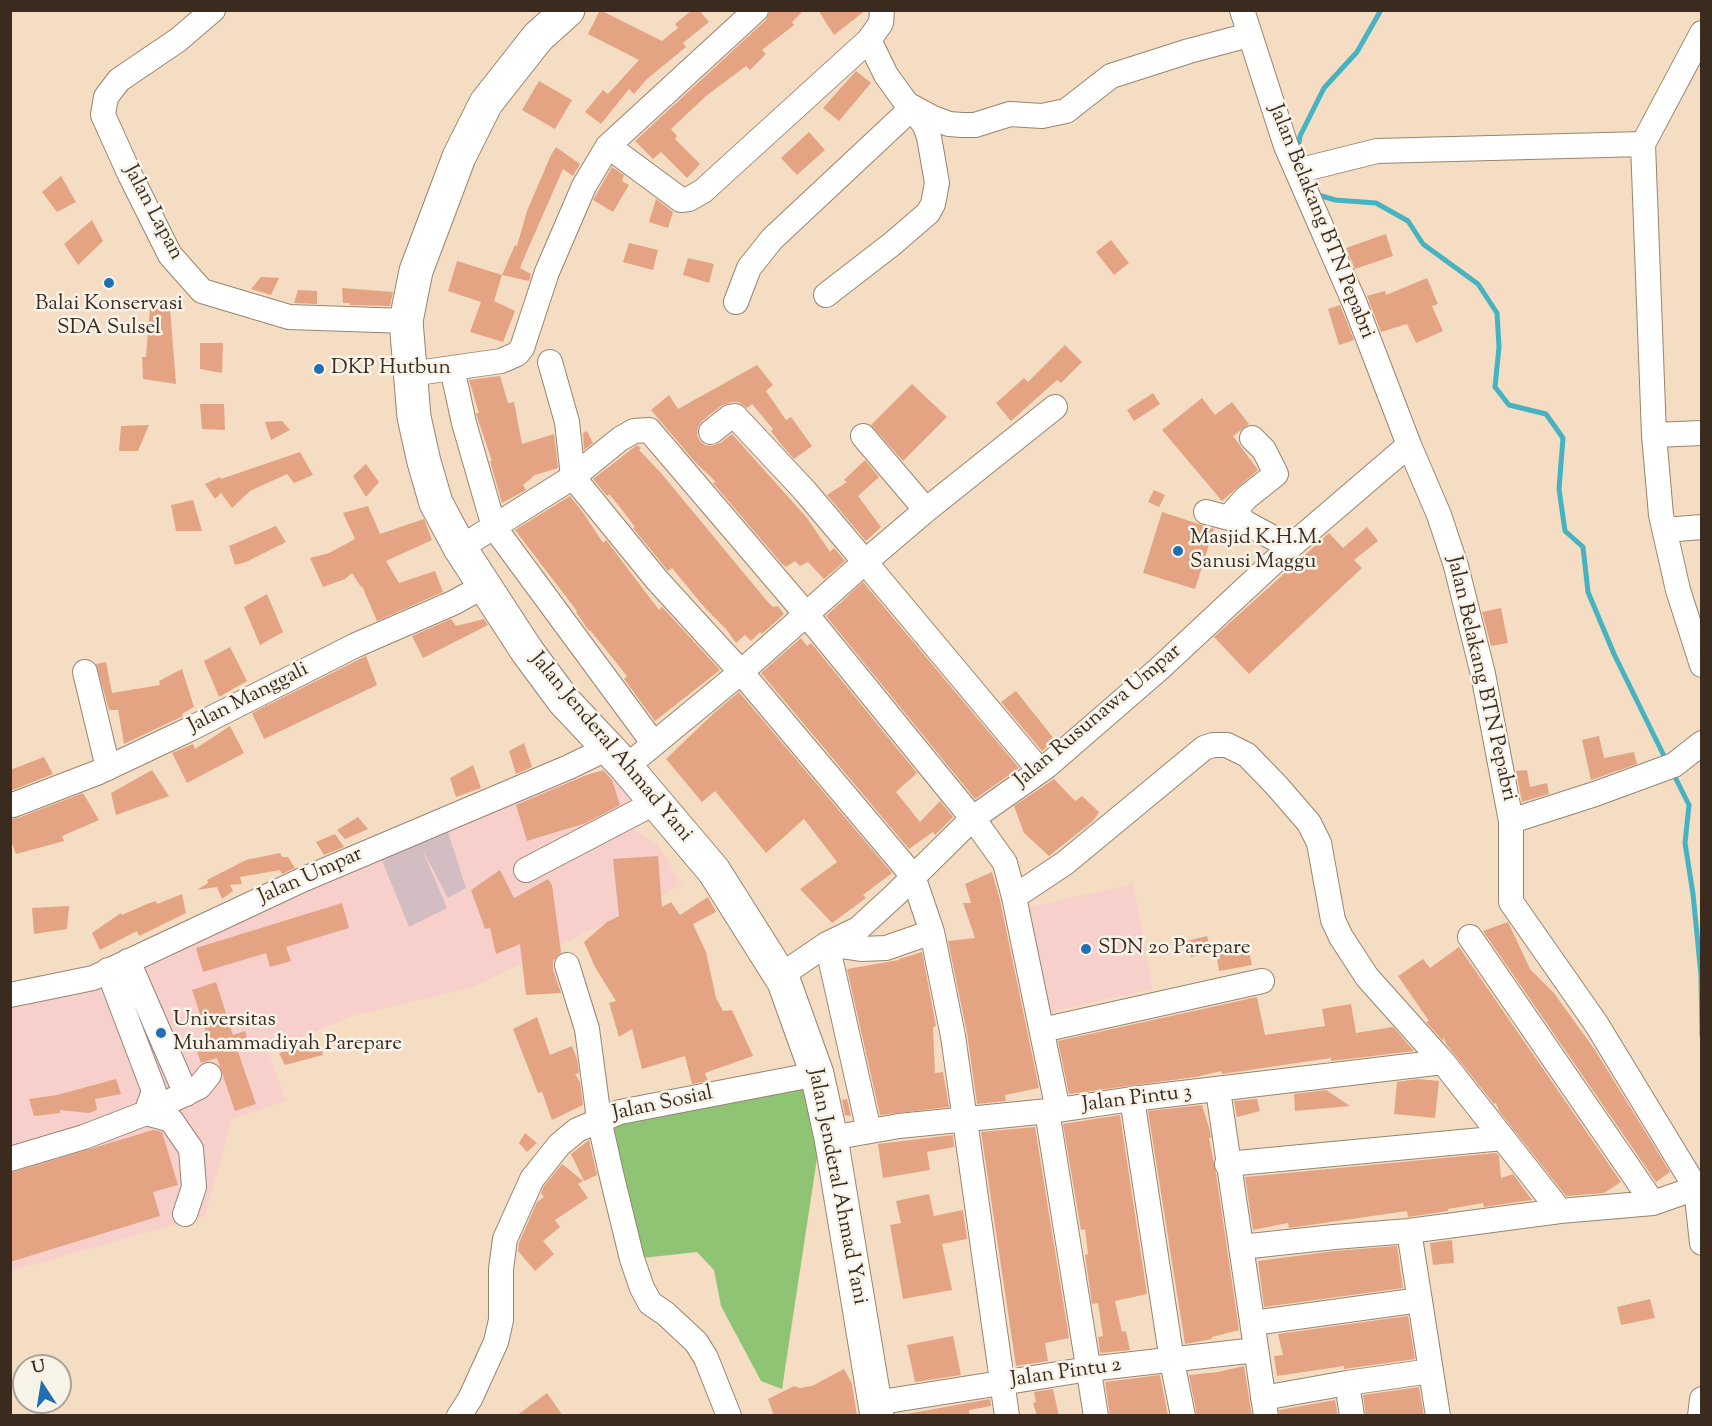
<!DOCTYPE html>
<style>
body{margin:0}
#map{position:relative;width:1712px;height:1426px;overflow:hidden;background:#f4ddc2;font-family:"Sorts Mill Goudy",serif}
canvas{display:block}
.frame{position:absolute;inset:0;border:12px solid #3b2a1e;pointer-events:none}
.north{position:absolute;left:12px;top:1354px;width:60px;height:60px;box-sizing:border-box;background:#f7f3e8;border:2px solid #aca397;border-radius:50%;rotate:348deg;font-size:16px;font-weight:700;line-height:24px;text-align:center;color:#3b2a1e}
.north::after{content:'';display:block;margin:auto;width:21px;height:27px;background:#1f6fb2;clip-path:polygon(50% 0,100% 100%,50% 72%,0 100%)}
</style>
<div id="map">
<canvas width="1712" height="1426"></canvas>
<div class="frame"></div>
<div class="north">U</div>
</div>
<script>
const c = document.querySelector('canvas').getContext('2d');
c.lineJoin = 'round';
function paint(path, color) { c.fillStyle = color; c.fill(path, 'evenodd'); }
const shape = rows => new Path2D(rows.map(r => 'M' + r).join(''));
function stroke(path, color, width, dash) { c.strokeStyle = color; c.lineWidth = width; c.lineCap = dash ? 'butt' : 'round'; c.setLineDash(dash || []); c.stroke(path); }
function label(font, color, halo, rows, align = 'center') {
  c.font = font + ' "Sorts Mill Goudy",serif'; c.lineWidth = 5; c.setLineDash([]); c.textBaseline = 'middle'; c.strokeStyle = halo; c.fillStyle = color; for (const [text, x, y, turn = 0] of rows) {
    c.save(); c.translate(x, y); c.rotate((+turn || 0) * Math.PI / 180); c.textAlign = isNaN(turn) ? turn : align; if (halo) c.strokeText(text, 0, 0); c.fillText(text, 0, 0); c.restore();
  }
}
const built = shape([
 [600,771,606,781,616,775,636,804,631,828,657,844,682,884,666,894,473,987,356,1015,268,1050,286,1101,232,1119,205,1216,11,1271,11,984,113,975,440,829],
 [1133,884,1153,989,1040,1014,1021,909]
]);
const industrial = shape([
 [446,826,466,888,448,898,422,849,447,908,409,927,379,853]
]);
const green = shape([
 [811,1079,821,1132,782,1389,761,1381,721,1306,714,1270,697,1252,642,1258,606,1120]
]);
const stream = shape([
 [1298,151,1300,136,1324,88,1357,52,1381,10],
 [1315,194,1335,200,1376,203,1408,221,1423,244,1478,284,1497,313,1499,347,1495,387,1509,405,1546,414,1563,438,1559,489,1565,531,1583,547,1588,592,1614,654,1667,762],
 [1673,773,1689,805,1685,843,1693,894,1701,975,1702,1036]
]);
const building = shape([
 [600,10,662,41,678,28,675,24,692,10,699,10,709,22,683,43,686,47,647,79,634,94,629,89,601,124,585,112,603,90,608,94,639,60,588,34],
 [770,10,804,10,792,22,794,25,762,50,766,54,750,70,746,66,706,96,671,129,677,136,675,139,700,164,687,178,661,152,653,159,635,141,766,20],
 [818,10,866,10,834,35],
 [856,71,871,83,839,121,823,108],
 [539,81,572,100,555,129,522,110],
 [809,132,825,150,797,175,781,158],
 [556,147,580,164,573,176,563,169,527,251,520,268,531,274,529,281,502,275,515,245,517,246,527,211,551,155],
 [612,167,624,175,622,181,629,185,613,212,593,200],
 [61,176,76,202,57,212,42,192],
 [656,199,673,212,668,228,649,222],
 [92,220,103,241,78,265,64,244],
 [1386,234,1393,256,1355,269,1346,248],
 [1111,240,1129,263,1114,275,1096,252],
 [629,243,658,250,653,270,623,262],
 [688,258,714,264,709,283,683,275],
 [457,261,502,275,494,301,515,311,503,342,470,332,481,302,448,291],
 [261,277,279,278,271,295,251,289],
 [1427,278,1438,304,1432,306,1443,331,1416,343,1407,324,1381,332,1367,296,1385,291,1386,295],
 [342,288,393,292,390,306,350,305,350,303,343,303],
 [298,290,317,291,317,304,294,303],
 [1340,305,1354,340,1339,345,1328,309],
 [170,308,176,384,143,379,142,357,146,357,150,309],
 [200,343,223,343,222,373,200,369],
 [1065,345,1082,362,1061,383,1057,380,1011,421,996,403,1024,378,1028,382],
 [757,365,773,385,766,391,786,420,791,417,812,446,794,459,780,443,771,431,773,429,752,404,747,408,739,402,732,402,721,406,702,421,698,427,697,435,700,441,705,445,712,446,720,443,732,434,807,518,830,552,834,548,845,561,824,579,808,562,800,566,795,561,786,567,782,564,713,483,716,482,695,462,651,410,669,395,678,409],
 [500,376,508,403,514,402,522,444,554,434,558,468,535,475,523,485,526,490,502,503,490,461,492,461,478,420,476,413,479,413,469,380],
 [912,384,947,417,903,461,871,425],
 [1153,393,1160,404,1134,421,1127,410],
 [1202,398,1215,415,1232,402,1249,424,1233,436,1258,470,1222,501,1162,430],
 [200,404,224,404,225,430,202,429],
 [282,421,290,430,271,440,265,422],
 [149,425,138,451,119,451,121,426],
 [587,431,593,443,584,450,583,433],
 [637,445,641,448,639,450,661,473,767,601,773,607,778,606,784,614,762,634,760,632,751,641,745,635,736,643,726,629,705,608,672,568,668,571,633,528,635,527,619,506,609,494,607,496,593,479],
 [300,452,313,475,294,483,287,474,250,491,232,508,221,493,215,499,205,484,220,477,221,479],
 [865,460,879,477,858,496,881,527,866,541,827,495,847,482,844,480],
 [366,464,379,482,366,497,353,476],
 [1154,490,1165,495,1159,507,1148,502],
 [570,496,584,514,603,543,606,540,659,610,662,607,720,670,655,721,624,679,627,676,590,630,589,631,576,612,577,611,515,530],
 [193,500,202,531,176,531,171,505],
 [368,506,380,534,424,519,432,540,386,561,399,583,435,571,443,592,377,621,362,586,361,587,352,573,345,579,323,587,310,558,329,553,355,539,343,513],
 [1162,512,1214,529,1195,589,1143,573],
 [276,526,286,542,246,562,235,565,229,546],
 [1367,527,1378,541,1354,560,1362,568,1249,674,1214,637,1329,533,1343,548],
 [863,582,1019,768,975,799,826,616],
 [267,594,283,632,260,645,244,607],
 [1501,608,1508,643,1491,646,1482,612],
 [451,619,456,626,484,619,488,625,423,658,412,636],
 [801,638,807,646,811,643,917,773,896,792,920,822,940,801,953,817,935,835,933,832,909,849,761,673],
 [230,647,247,681,219,697,204,661],
 [366,656,377,685,264,739,252,713],
 [106,662,112,693,160,685,159,681,182,669,194,707,182,714,183,716,124,744,118,710,109,710,96,664],
 [1016,691,1055,740,1042,751,1001,702],
 [739,692,892,873,863,895,866,898,832,923,800,889,837,862,804,819,766,853,715,791,702,802,666,759,714,713],
 [230,726,244,753,187,783,172,753,193,744,195,749],
 [1599,736,1604,758,1634,752,1637,764,1591,780,1582,740],
 [524,743,532,767,516,774,509,751],
 [44,757,53,774,10,791,10,770],
 [473,765,481,788,456,797,450,778],
 [152,770,169,796,116,815,111,793],
 [603,770,612,780,620,805,586,823,527,841,516,805,584,776],
 [1527,770,1530,787,1547,783,1549,794,1522,802,1516,771],
 [1054,779,1075,801,1082,796,1099,812,1093,821,1049,856,1024,833,1014,806],
 [83,793,99,820,62,836,64,841,16,854,10,838,10,819,18,818],
 [358,817,368,829,345,839,337,830],
 [335,834,344,847,324,855,316,842],
 [280,853,282,857,288,857,295,868,282,874,280,870,240,877,242,884,230,885,233,891,222,899,217,887,197,890,208,883,207,880,246,860],
 [658,856,662,907,671,902,680,915,708,897,716,912,693,924,706,952,716,998,723,1011,732,1010,753,1056,705,1073,708,1081,692,1084,685,1056,642,1069,632,1029,619,1037,609,1003,616,1001,595,967,584,942,607,922,619,916,613,859],
 [500,870,514,898,548,879,552,885,561,952,553,961,553,969,561,993,526,995,520,944,496,954,490,928,485,929,471,890],
 [992,872,1000,900,1039,1088,1005,1095,1006,1101,977,1104,967,1033,948,941,975,938,963,903,971,903,965,884],
 [182,894,186,913,139,936,137,931,100,950,92,933,121,913,122,915,147,904,156,901,157,904],
 [342,903,349,928,286,947,291,961,270,967,266,953,203,972,196,948],
 [69,906,67,929,34,934,32,908],
 [1508,922,1530,969,1554,993,1595,1050,1670,1172,1656,1182,1483,931],
 [1207,936,1211,952,1191,957,1187,941],
 [1248,947,1252,965,1219,971,1216,953],
 [1459,947,1621,1182,1604,1193,1566,1196,1499,1111,1496,1103,1494,1104,1447,1045,1443,1037,1443,1041,1426,1022,1429,1021,1398,976,1423,959,1430,968],
 [922,952,936,1026,933,1027,935,1073,943,1072,949,1107,880,1115,847,969,899,960,899,959],
 [216,982,233,1035,245,1031,250,1048,238,1052,256,1104,235,1111,217,1058,201,1063,194,1043,208,1038,192,990],
 [1257,997,1265,1035,1325,1026,1322,1009,1351,1004,1356,1033,1393,1027,1414,1051,1331,1061,1331,1058,1222,1074,1222,1071,1195,1077,1069,1094,1058,1041],
 [537,1017,550,1055,572,1046,577,1059,579,1073,575,1074,580,1082,583,1105,552,1120,542,1092,538,1093,513,1029],
 [319,1039,323,1055,285,1065,279,1053],
 [116,1079,121,1094,95,1099,97,1110,89,1113,60,1110,60,1113,34,1116,29,1099,57,1095],
 [1418,1079,1439,1081,1435,1118,1394,1114,1397,1082],
 [1326,1090,1350,1106,1295,1111,1294,1094],
 [847,1099,851,1116,845,1115,842,1100],
 [1257,1099,1260,1111,1237,1117,1234,1101],
 [1202,1105,1210,1131,1211,1138,1209,1138,1216,1173,1239,1330,1212,1337,1212,1339,1185,1344,1148,1111],
 [1120,1115,1147,1294,1115,1301,1122,1332,1126,1331,1130,1350,1100,1353,1098,1337,1103,1336,1098,1303,1092,1304,1085,1255,1088,1254,1085,1229,1081,1230,1063,1124],
 [1035,1127,1069,1338,1045,1343,1048,1361,1016,1366,981,1132],
 [153,1130,162,1132,178,1185,153,1192,160,1216,10,1262,10,1173],
 [525,1133,537,1143,527,1152,519,1143],
 [953,1135,954,1147,927,1152,930,1170,883,1178,878,1144],
 [589,1140,597,1175,584,1181,571,1154],
 [1496,1153,1499,1156,1501,1178,1513,1174,1532,1200,1484,1207,1483,1203,1448,1209,1448,1211,1408,1217,1407,1211,1289,1228,1288,1223,1253,1230,1245,1177],
 [562,1164,583,1181,578,1184,588,1198,555,1220,560,1227,543,1241,554,1254,535,1271,518,1251,519,1243,537,1202,544,1197,541,1193,544,1186],
 [929,1194,934,1216,963,1210,967,1239,942,1244,952,1290,903,1299,890,1225,901,1223,896,1201],
 [1452,1240,1454,1263,1433,1265,1430,1243],
 [1397,1246,1403,1288,1264,1307,1258,1261,1335,1251],
 [1650,1299,1655,1318,1621,1325,1617,1307],
 [1408,1316,1415,1359,1344,1369,1344,1366,1277,1376,1274,1356,1283,1355,1278,1334],
 [953,1336,961,1375,915,1382,907,1345],
 [1244,1366,1252,1416,1197,1416,1189,1375,1218,1372],
 [844,1369,852,1384,857,1416,774,1416,768,1399,794,1386,800,1388,812,1386],
 [1160,1375,1168,1416,1110,1416,1105,1382],
 [1419,1387,1424,1416,1366,1416,1363,1395],
 [1053,1389,1059,1416,1037,1416,1033,1403,1036,1402,1034,1392],
 [547,1393,563,1416,516,1416],
 [990,1399,991,1406,969,1410,970,1416,895,1416],
 [1335,1400,1338,1416,1280,1416,1279,1410]
]);
const minor = shape([
 [213,10,178,40,119,80,106,97,103,115,130,175,170,255,202,291,289,317,406,321],
 [1242,10,1286,146,1355,304,1409,445,1439,515,1456,566,1483,674,1511,821,1511,902,1597,1025,1696,1188,1702,1243],
 [1702,33,1643,144,1654,435,1661,515,1678,590,1702,665],
 [869,40,886,75,907,104,933,118,949,124,962,125,975,125,1010,114,1042,116,1066,111,1111,76,1189,51,1249,35],
 [608,146,681,200,689,199,703,191,869,40,881,23,882,10],
 [1297,171,1377,151,1643,144],
 [826,295,892,244,928,213,933,204,937,183,929,137,925,126,914,110],
 [736,302,749,268,772,239,912,108],
 [550,362,567,422,573,477],
 [452,368,464,423,494,527,654,744],
 [410,374,501,361,517,354,522,348,547,272,584,186,608,146,756,10],
 [711,432,730,417,735,416,805,491,865,562,926,510,1055,407],
 [1654,435,1702,433],
 [863,436,926,510],
 [573,477,620,439,634,431,649,430,806,614,977,824,1005,863,1014,897,1058,1110],
 [1206,512,1244,522,1290,547],
 [1244,522,1235,510,1247,497,1276,474,1264,450,1252,438],
 [1665,530,1702,527],
 [460,548,573,477,657,580,741,672,865,562,1040,771],
 [85,672,108,768],
 [626,767,741,672,913,876,932,932,953,1036,1007,1416],
 [13,805,99,772,188,730,356,645,453,603,484,586],
 [1511,821,1595,794,1674,765,1702,743],
 [526,870,656,802],
 [1014,897,1065,863,1204,748,1213,745,1227,745,1247,755,1277,786,1309,823,1319,843,1333,920,1341,937,1367,977,1443,1062,1560,1211,1409,1231,1334,1237,1241,1247],
 [1470,937,1653,1203],
 [128,961,186,1094],
 [567,965,587,1029,599,1119,611,1173,632,1259,642,1288,650,1303,666,1314,696,1342,706,1358,729,1416],
 [780,976,827,944,858,929,895,895,973,818,1047,766,1159,669,1290,547,1409,445],
 [10,995,93,978,302,880,569,767,608,748],
 [1042,1030,1262,981],
 [1218,1090,1266,1416],
 [1132,1099,1172,1361,1183,1416],
 [1047,1111,1096,1416],
 [146,1113,171,1120,191,1149,194,1187,185,1214],
 [146,1113,199,1087,209,1075],
 [869,1131,827,944,861,949,886,948,932,932],
 [831,1138,899,1126,1058,1110,1132,1099,1443,1062],
 [10,1159,84,1137,146,1113,154,1091,108,970],
 [1227,1164,1503,1138],
 [1560,1211,1653,1203,1696,1188],
 [1409,1231,1438,1416],
 [1253,1323,1420,1300],
 [1263,1398,1347,1383],
 [875,1403,1089,1369,1256,1350],
 [459,1416,470,1399,496,1342,501,1320,501,1269,505,1239,532,1179,559,1145,577,1130,620,1112,817,1074],
 [1352,1416,1347,1383,1431,1371],
 [1700,1416,1702,1399]
]);
const highway = shape([
 [568,10,538,37,486,103,459,157,416,271,406,321,414,417,424,462,436,503,460,548,527,651,564,701,626,767,714,871,784,982,817,1074,831,1138,877,1416]
]);
const markers = [
 [109,283,6,"#1f6fb2"],
 [319,369,6,"#1f6fb2"],
 [1178,551,6,"#1f6fb2"],
 [1086,949,6,"#1f6fb2"],
 [161,1033,6,"#1f6fb2"]
];
const streetNames = [
 ["Jalan Lapan",152,213,62],
 ["Jalan Belakang BTN Pepabri",1320,222,68],
 ["Jalan Belakang BTN Pepabri",1480,679,77],
 ["Jalan Manggali",249,699,-27],
 ["Jalan Rusunawa Umpar",1099,717,-40],
 ["Jalan Jenderal Ahmad Yani",610,748,50],
 ["Jalan Umpar",311,877,-24],
 ["Jalan Pintu 3",1137,1100,-7],
 ["Jalan Sosial",663,1105,-12],
 ["Jalan Jenderal Ahmad Yani",836,1187,79],
 ["Jalan Pintu 2",1066,1374,-8]
];
const poiNames = [
 ["Balai Konservasi",109,305,"center"],
 ["SDA Sulsel",109,329,"center"],
 ["DKP Hutbun",331,369],
 ["Masjid K.H.M.",1190,539],
 ["Sanusi Maggu",1190,563],
 ["SDN 20 Parepare",1098,949],
 ["Universitas",173,1021],
 ["Muhammadiyah Parepare",173,1045]
];
paint(built, '#f7d0cb');
paint(industrial, '#d2bec2');
paint(green, '#90c475');
stroke(stream, '#46b3c2', 5);
paint(building, '#e4a484');
stroke(minor, '#988470', 26);
stroke(highway, '#988470', 35);
stroke(minor, '#fff', 24);
stroke(highway, '#fff', 33);
for (const [x, y, r, color] of markers) { const dot = new Path2D(); dot.arc(x, y, r, 0, 2 * Math.PI); c.fillStyle = color; c.fill(dot); stroke(dot, '#f7f3e8', 2); }
label('21px', '#3b2a1e', '#f7f3e8', streetNames);
label('21px', '#3b2a1e', '#f7f3e8', poiNames, 'left');
</script>
